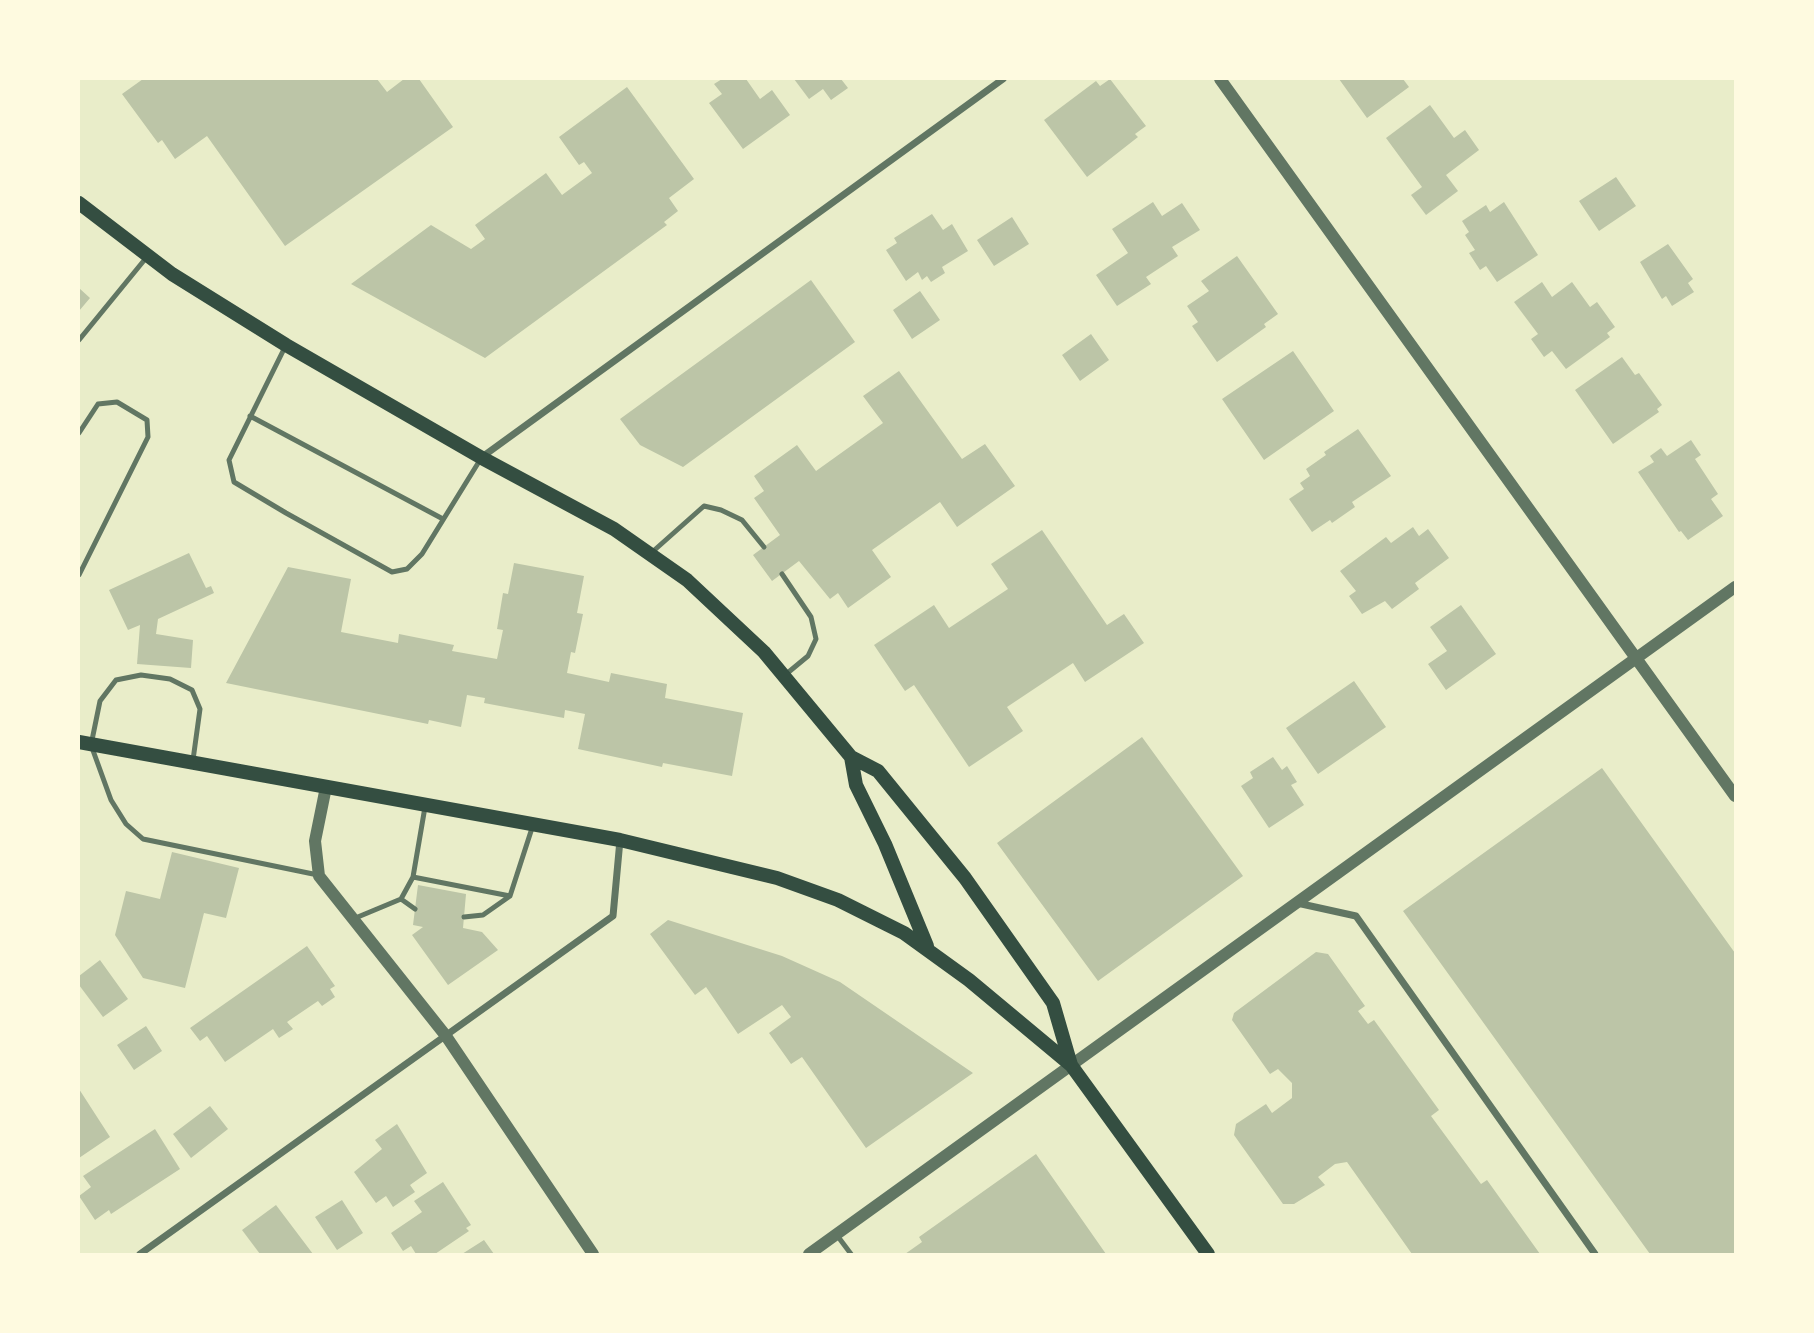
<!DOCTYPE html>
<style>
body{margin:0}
#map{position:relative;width:1814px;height:1333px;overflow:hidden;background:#e9edc9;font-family:Raleway,sans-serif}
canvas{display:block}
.frame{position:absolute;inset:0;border:80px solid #fefae0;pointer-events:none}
</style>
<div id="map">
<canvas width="1814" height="1333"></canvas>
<div class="frame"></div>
</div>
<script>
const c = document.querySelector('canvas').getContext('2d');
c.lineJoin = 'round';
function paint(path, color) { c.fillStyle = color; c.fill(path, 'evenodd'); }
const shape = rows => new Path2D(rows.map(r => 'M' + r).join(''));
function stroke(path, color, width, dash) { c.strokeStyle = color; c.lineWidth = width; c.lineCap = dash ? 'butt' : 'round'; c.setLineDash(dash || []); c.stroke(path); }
const building = shape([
 [143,79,377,79,387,92,404,79,419,79,453,127,285,246,207,136,175,159,162,140,158,143,122,94],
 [722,79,746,79,760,99,772,90,790,115,743,149,709,103,722,94,714,84],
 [794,79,841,79,848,88,831,100,823,89,809,99],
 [1110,79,1146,126,1135,134,1138,137,1087,177,1044,120,1096,81,1100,86],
 [1339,79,1403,79,1409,87,1367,118],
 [627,87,694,179,669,198,678,211,664,222,667,225,485,358,351,284,431,225,471,249,485,239,475,225,546,173,562,195,592,173,584,162,579,165,559,137],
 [1430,105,1454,138,1465,130,1479,150,1446,175,1458,191,1426,215,1411,195,1422,187,1386,138],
 [1616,177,1636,206,1599,231,1579,201],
 [1153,202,1162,216,1182,203,1200,230,1172,247,1178,256,1146,277,1151,284,1117,306,1096,275,1128,253,1112,229],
 [1504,202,1538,255,1497,282,1486,266,1480,270,1469,253,1475,250,1465,235,1469,232,1462,221,1486,205,1490,212],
 [932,214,943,230,952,224,968,251,942,267,945,273,931,282,927,276,922,280,918,272,906,281,886,250,897,243,894,238],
 [1012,217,1029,244,994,266,977,240],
 [1668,244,1693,279,1688,283,1694,292,1672,306,1666,296,1662,299,1640,262],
 [1237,256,1278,314,1264,324,1266,327,1217,362,1192,326,1198,322,1187,306,1209,291,1201,281],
 [811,280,855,342,683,467,640,445,620,419],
 [1542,282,1552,297,1572,282,1590,307,1597,302,1615,327,1607,333,1610,337,1566,369,1552,351,1544,357,1531,339,1538,334,1514,302],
 [79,288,90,298,79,311],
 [920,291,940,320,912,339,893,310],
 [1091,334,1109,360,1080,381,1062,355],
 [1293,351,1334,411,1264,460,1222,399],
 [1622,357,1635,375,1639,373,1662,405,1657,409,1659,412,1613,444,1575,390],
 [899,371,962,459,985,444,1015,486,957,527,940,502,872,550,891,577,848,608,838,593,830,599,799,561,772,581,753,555,780,535,754,498,764,491,754,476,797,445,816,471,883,423,863,396],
 [1358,429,1391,476,1352,502,1355,507,1332,523,1330,520,1312,532,1289,499,1304,489,1300,483,1310,476,1306,469,1326,455,1324,452],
 [1691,440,1701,455,1695,459,1718,494,1711,499,1723,516,1688,540,1681,531,1679,532,1638,472,1654,462,1650,456,1661,448,1667,456],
 [1413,527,1419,536,1428,529,1449,558,1415,583,1419,589,1392,609,1385,601,1362,614,1349,596,1356,591,1340,571,1386,537,1391,543],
 [1042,530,1107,625,1124,614,1144,643,1085,682,1073,663,1007,707,1023,731,969,767,914,685,905,691,874,645,934,605,949,628,1008,589,991,564],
 [189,553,206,588,211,586,214,593,158,619,156,634,193,640,191,668,137,664,140,625,128,630,109,590],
 [514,563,584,576,577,613,583,614,575,653,571,652,567,673,609,682,611,673,667,684,665,698,743,713,732,776,663,763,662,767,578,749,585,714,565,710,564,718,484,703,485,698,467,695,461,727,429,720,428,724,226,683,288,567,351,579,341,632,398,643,399,634,454,645,452,651,497,659,503,630,497,629,503,593,508,594],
 [1461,605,1496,654,1446,690,1428,664,1447,651,1430,627],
 [1354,681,1386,727,1318,774,1286,728],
 [1142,737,1243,876,1098,981,997,843],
 [1273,757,1282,770,1287,766,1297,782,1291,785,1304,805,1269,828,1241,786,1253,778,1250,772],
 [1602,768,1735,953,1735,1254,1650,1254,1403,911],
 [172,852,239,868,226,918,204,913,185,988,143,978,115,935,126,891,160,899],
 [418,885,466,894,463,928,482,932,498,950,448,985,412,935,423,927,413,925],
 [668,920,782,956,840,982,973,1073,866,1148,802,1057,791,1064,769,1033,791,1017,782,1005,738,1034,706,987,695,995,650,934],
 [307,946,335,986,330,989,335,997,322,1006,318,1001,287,1022,293,1029,279,1038,273,1029,225,1062,207,1036,200,1041,190,1028],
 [1316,952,1328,954,1365,1006,1358,1011,1368,1024,1374,1020,1439,1110,1431,1116,1481,1184,1487,1180,1540,1254,1412,1254,1347,1162,1335,1164,1318,1177,1325,1185,1294,1204,1283,1204,1234,1135,1236,1124,1266,1104,1272,1113,1292,1098,1292,1083,1278,1069,1270,1074,1232,1020,1234,1013],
 [100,960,128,999,103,1017,79,985,79,976],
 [146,1026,162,1051,134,1070,117,1045],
 [79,1089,110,1137,79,1158],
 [210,1106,228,1129,191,1158,173,1134],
 [397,1124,427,1173,410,1185,415,1192,393,1207,386,1196,376,1203,354,1172,382,1149,375,1140],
 [155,1129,180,1169,111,1214,109,1210,95,1220,79,1196,91,1187,83,1176],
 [1036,1154,1106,1254,905,1254,922,1242,919,1237],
 [443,1182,471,1225,466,1228,469,1231,435,1254,416,1254,411,1246,403,1251,391,1233,422,1212,414,1201],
 [342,1200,363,1233,337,1250,315,1217],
 [276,1205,313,1254,260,1254,242,1230],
 [484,1240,494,1254,462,1254]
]);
const service = shape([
 [79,340,146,258],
 [286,345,229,460,234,482,286,513,392,572,407,569,422,554,480,460],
 [250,416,443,519],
 [79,433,98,404,117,402,147,420,148,437,79,575],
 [650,554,704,506,721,510,742,520,764,547],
 [782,574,811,617,816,639,808,656,785,675],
 [193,760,200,709,192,690,170,679,141,675,116,680,100,701,91,745,111,800,126,824,143,839,318,875],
 [425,807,413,877,510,896],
 [401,899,415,909],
 [464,917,483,915,510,896,533,825],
 [353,919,401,899,413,877],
 [836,1234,851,1254]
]);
const minor = shape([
 [482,457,1003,79],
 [1297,903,1356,916,1595,1254],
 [140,1254,613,916,620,840]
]);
const tertiary = shape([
 [1220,79,1735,796],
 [326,787,315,841,319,876,446,1036,593,1254],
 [809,1254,1735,587]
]);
const secondary = shape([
 [79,203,172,274,286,345,482,458,614,529,687,580,764,652,851,757,878,771,965,878,1053,1003,1071,1065],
 [79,742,620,840,777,878,838,900,904,933,969,980,1071,1065,1208,1254],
 [851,757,856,785,885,844,927,946]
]);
paint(building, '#bcc5a7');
stroke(service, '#617663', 5);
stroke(minor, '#617663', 7);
stroke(tertiary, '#617663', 12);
stroke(secondary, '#344e41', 14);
</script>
